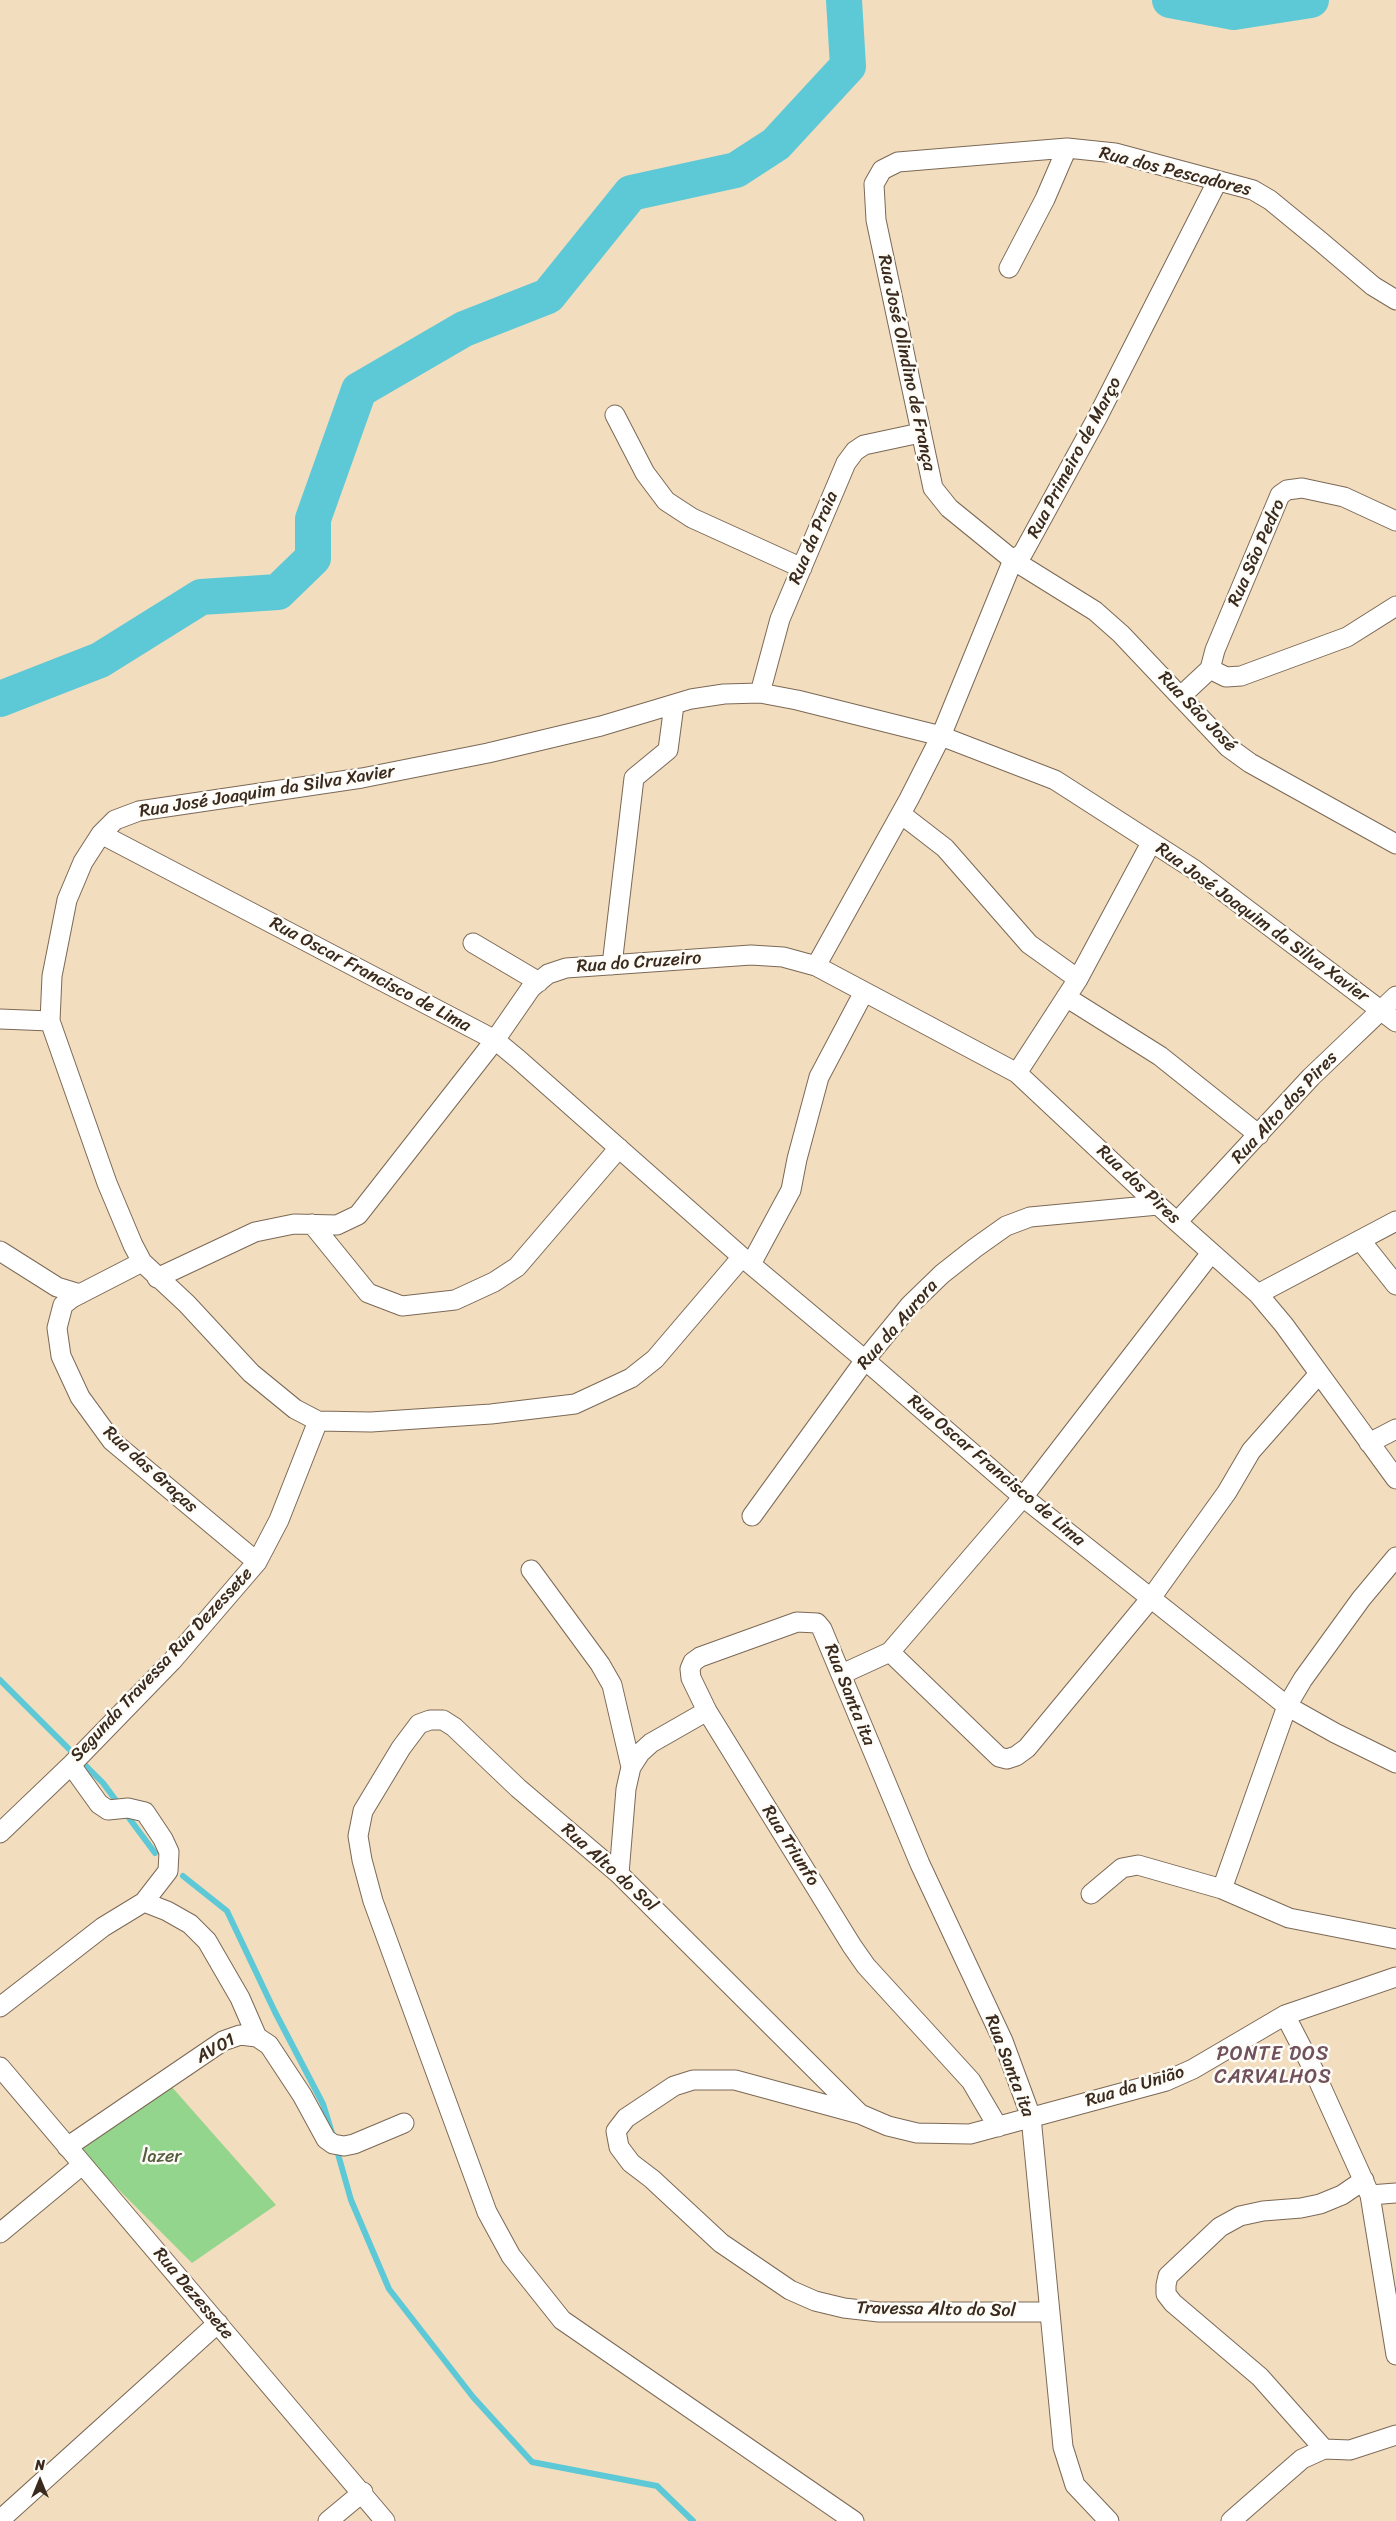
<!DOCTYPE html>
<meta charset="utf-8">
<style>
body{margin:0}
#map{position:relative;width:1396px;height:2521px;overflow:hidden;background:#f3ddbf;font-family:Sriracha,sans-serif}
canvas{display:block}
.north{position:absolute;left:15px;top:2456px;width:50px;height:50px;-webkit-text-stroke:4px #fdfcf7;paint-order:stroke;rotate:0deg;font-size:14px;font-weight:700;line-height:20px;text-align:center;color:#3b2a1e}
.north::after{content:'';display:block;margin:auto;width:18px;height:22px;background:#3b2a1e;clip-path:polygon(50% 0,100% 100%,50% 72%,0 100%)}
</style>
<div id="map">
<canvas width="1396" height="2521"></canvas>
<div class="north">N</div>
</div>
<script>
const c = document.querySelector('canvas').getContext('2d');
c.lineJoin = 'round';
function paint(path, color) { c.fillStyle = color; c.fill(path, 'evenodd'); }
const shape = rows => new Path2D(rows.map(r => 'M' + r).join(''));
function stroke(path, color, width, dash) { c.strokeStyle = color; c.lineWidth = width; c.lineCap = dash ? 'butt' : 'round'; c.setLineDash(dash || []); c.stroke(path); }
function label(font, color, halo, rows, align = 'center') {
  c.font = font + ' Sriracha,sans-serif'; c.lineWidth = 5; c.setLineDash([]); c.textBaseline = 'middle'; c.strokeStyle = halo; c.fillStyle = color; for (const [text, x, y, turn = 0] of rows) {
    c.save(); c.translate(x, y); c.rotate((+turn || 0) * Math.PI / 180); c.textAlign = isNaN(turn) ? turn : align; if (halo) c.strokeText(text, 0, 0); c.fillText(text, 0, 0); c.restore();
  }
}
const green = shape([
 [171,2086,276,2205,192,2263,77,2148]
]);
const stream = shape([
 [0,1680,103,1783,155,1853],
 [183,1876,227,1911,275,2012,323,2104,332,2133],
 [336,2147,351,2200,389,2289,473,2397,532,2462,657,2486,693,2521]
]);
const river = shape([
 [1170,0,1234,12,1311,0],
 [0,699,100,660,201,597,278,592,313,558,313,519,359,390,464,329,548,296,631,193,736,170,776,144,848,66,844,0]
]);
const minor = shape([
 [1009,268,1045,199,1067,148],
 [1396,300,1373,286,1320,241,1270,200,1253,190,1115,153,1067,148,898,162,882,170,874,184,876,220,933,488,949,508,1013,560,1095,611,1121,634,1228,747,1250,763,1396,844],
 [615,415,645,473,666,501,692,518,802,568],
 [1210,669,1226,677,1241,676,1347,637,1396,606],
 [760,693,780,619,846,463,855,451,864,445,920,433],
 [1181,696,1210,669,1215,650,1280,495,1287,490,1302,488,1344,497,1396,521],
 [901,814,945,848,1029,944,1078,979],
 [101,834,495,1040,518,1059,742,1257,865,1360,1023,1497,1287,1706,1335,1733,1396,1763],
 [473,943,539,982],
 [612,965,634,778,668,750,674,705],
 [816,966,909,799,941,736,1013,560,1023,553,1097,418,1217,182],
 [1066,997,1160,1056,1259,1135],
 [0,1019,50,1021],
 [1017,1073,1078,979,1151,843],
 [1177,1222,1311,1077,1396,996],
 [312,1224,368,1293,402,1306,455,1300,494,1282,517,1267,619,1148],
 [1361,1241,1396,1285],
 [0,1251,57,1287,80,1294],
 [742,1257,655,1359,631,1378,575,1404,491,1414,371,1422,318,1421,295,1409,251,1373,187,1304,142,1262,133,1245,107,1183,50,1021,52,976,67,900,83,862,101,834,115,820,139,811,362,778,488,753,601,726,691,699,724,694,760,693,797,700,941,736,1055,780,1195,870,1396,1022],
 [142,1262,72,1298,63,1305,57,1328,61,1356,80,1397,112,1441,257,1562],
 [751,1264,791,1190,797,1159,819,1077,864,992],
 [157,1278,255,1232,294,1224,337,1225,358,1215,495,1040,531,988,548,974,566,968,751,955,783,957,816,966,1017,1073,1158,1205,1258,1294,1284,1325,1396,1479],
 [1258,1294,1396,1221],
 [1369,1443,1396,1429],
 [752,1516,865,1360,910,1305,942,1274,975,1248,1006,1226,1030,1217,1158,1205],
 [1396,1557,1361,1599,1303,1679,1287,1706,1222,1889,1289,1918,1396,1939],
 [531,1570,600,1664,612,1685,631,1767],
 [890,1652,999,1757,1007,1759,1016,1756,1027,1748,1151,1598,1227,1492,1251,1451,1318,1375],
 [842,1674,890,1652,1023,1497,1211,1253],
 [71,1765,99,1804,108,1810,128,1808,145,1812,163,1839,169,1852,168,1871,144,1902],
 [0,1833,72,1764,172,1661,257,1562,279,1520,318,1421],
 [619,1874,626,1789,631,1767,640,1753,651,1743,707,1711],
 [1091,1894,1122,1868,1138,1865,1222,1889],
 [0,2007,103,1927,144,1902,167,1911,190,1924,207,1941,240,1998,257,2037],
 [1285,2015,1314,2071,1370,2195,1396,2355],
 [0,2067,385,2521],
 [998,2127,971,2081,866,1966,852,1946,707,1711,691,1678,690,1669,693,1662,700,1657,797,1622,817,1623,822,1629,920,1864,1003,2041,1031,2117,1063,2447,1075,2485,1109,2521],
 [67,2147,223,2041,240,2035,257,2037,269,2045,302,2095,326,2139,333,2144,344,2146,354,2144,404,2123],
 [1370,2195,1396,2193],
 [0,2233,82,2165],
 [1050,2312,879,2312,844,2308,815,2301,790,2290,721,2243,652,2179,631,2163,619,2147,616,2131,626,2118,674,2086,693,2080,735,2080,860,2114,888,2126,917,2133,970,2134,1166,2081,1193,2069,1285,2015,1396,1977],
 [1324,2449,1260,2377,1173,2303,1166,2294,1166,2285,1168,2276,1220,2227,1240,2216,1263,2211,1301,2208,1320,2204,1342,2195,1364,2180],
 [0,2520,218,2323],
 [328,2521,363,2492],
 [854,2521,562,2320,511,2256,487,2212,373,1901,362,1860,358,1836,363,1811,401,1748,419,1724,430,1720,443,1720,454,1727,518,1788,619,1874,860,2114],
 [1231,2521,1302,2459,1324,2449,1350,2450,1396,2435]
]);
const streetNames = [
 ["Rua dos Pescadores",1175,172,14],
 ["Rua José Olindino de França",906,363,78],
 ["Rua Primeiro de Março",1075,458,-62],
 ["Rua da Praia",814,538,-67],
 ["Rua São Pedro",1257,553,-66],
 ["Rua São José",1197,712,46],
 ["Rua José Joaquim da Silva Xavier",267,792,-9],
 ["Rua José Joaquim da Silva Xavier",1262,923,36],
 ["Rua do Cruzeiro",639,963,-4],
 ["Rua Oscar Francisco de Lima",370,975,28],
 ["Rua Alto dos Pires",1285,1108,-47],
 ["Rua dos Pires",1138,1185,43],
 ["Rua da Aurora",898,1325,-49],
 ["Rua das Graças",150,1470,42],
 ["Rua Oscar Francisco de Lima",996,1471,40],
 ["Segunda Travessa Rua Dezessete",162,1665,-47],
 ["Rua Santa ita",849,1695,68],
 ["Rua Triunfo",790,1846,58],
 ["Rua Alto do Sol",609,1868,42],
 ["AV01",216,2049,-29],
 ["Rua Santa ita",1009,2066,69],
 ["Rua da União",1135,2087,-17],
 ["Rua Dezessete",193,2294,50],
 ["Travessa Alto do Sol",936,2310,1]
];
const parkNames = [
 ["lazer",162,2157]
];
const quarterNames = [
 ["PONTE DOS",1273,2055],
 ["CARVALHOS",1273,2078]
];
paint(green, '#93d58c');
stroke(stream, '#5dc9d6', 6);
stroke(river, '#5dc9d6', 36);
stroke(minor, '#7b6956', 21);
stroke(minor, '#fff', 19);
label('18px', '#3b2a1e', '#fdfcf7', streetNames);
label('18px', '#555d3f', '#fdfcf7', parkNames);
c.letterSpacing = '1px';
label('20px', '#70515c', '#fdfcf7', quarterNames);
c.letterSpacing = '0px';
</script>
